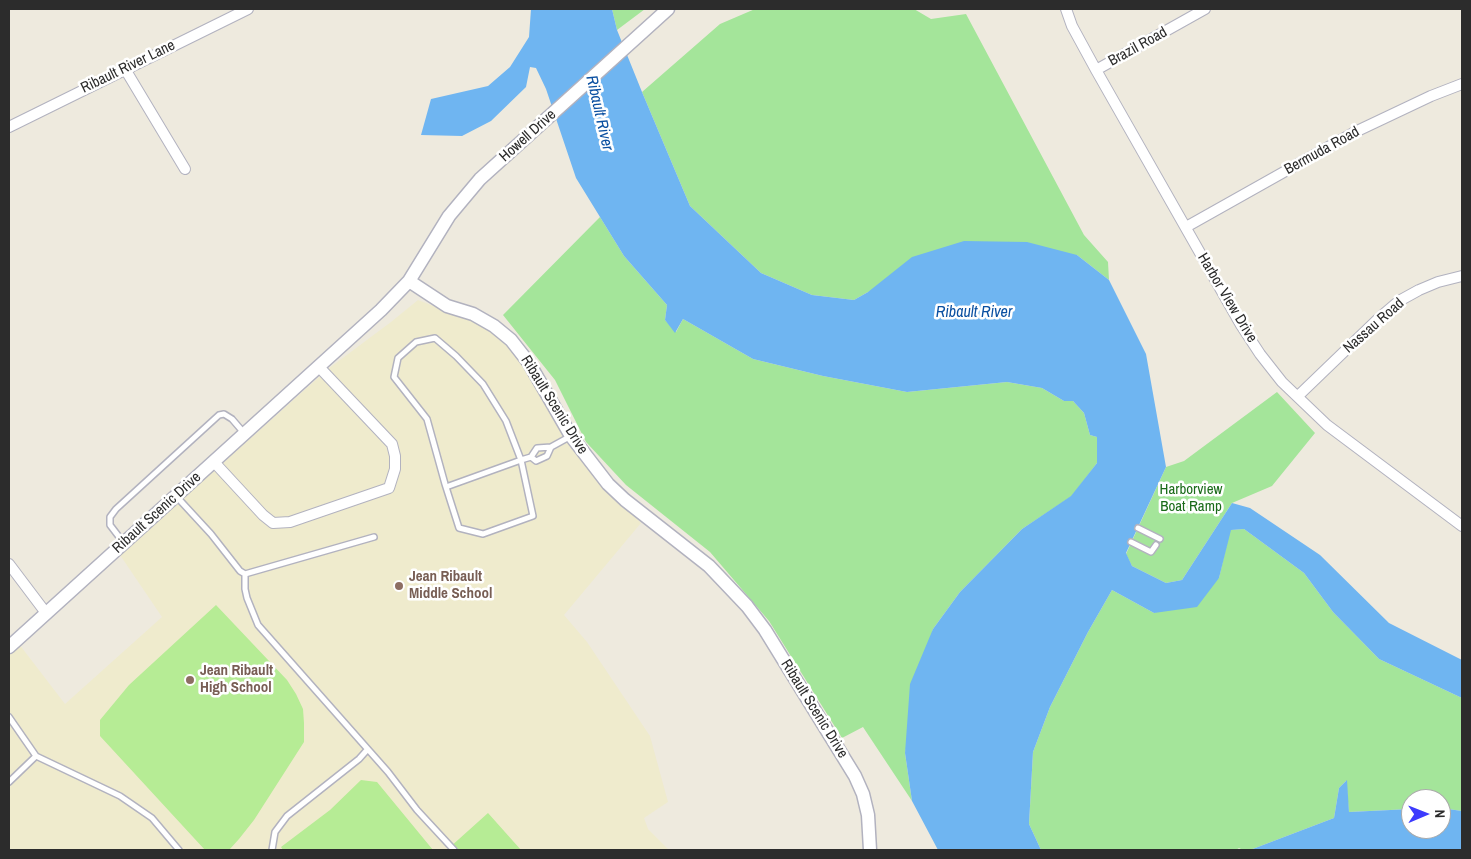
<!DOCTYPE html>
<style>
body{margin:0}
#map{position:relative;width:1471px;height:859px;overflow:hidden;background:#eeeade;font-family:"Archivo Narrow",sans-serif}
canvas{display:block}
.frame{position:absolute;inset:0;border:10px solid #2c2c2c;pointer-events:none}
.north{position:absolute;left:1401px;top:789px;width:50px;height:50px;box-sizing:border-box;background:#fff;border:1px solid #ababab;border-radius:50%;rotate:89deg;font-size:14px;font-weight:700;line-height:20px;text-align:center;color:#2c2c2c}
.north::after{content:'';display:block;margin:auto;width:18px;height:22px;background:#3d3bfd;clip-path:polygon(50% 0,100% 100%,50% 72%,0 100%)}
</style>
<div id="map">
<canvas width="1471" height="859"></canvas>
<div class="frame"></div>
<div class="north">N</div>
</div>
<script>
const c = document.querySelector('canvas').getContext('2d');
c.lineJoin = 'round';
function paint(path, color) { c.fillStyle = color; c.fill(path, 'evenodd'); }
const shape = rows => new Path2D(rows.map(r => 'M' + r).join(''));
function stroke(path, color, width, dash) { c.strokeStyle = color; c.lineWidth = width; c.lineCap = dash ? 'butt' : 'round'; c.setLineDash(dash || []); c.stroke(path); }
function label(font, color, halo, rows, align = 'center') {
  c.font = font + ' "Archivo Narrow",sans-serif'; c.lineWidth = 5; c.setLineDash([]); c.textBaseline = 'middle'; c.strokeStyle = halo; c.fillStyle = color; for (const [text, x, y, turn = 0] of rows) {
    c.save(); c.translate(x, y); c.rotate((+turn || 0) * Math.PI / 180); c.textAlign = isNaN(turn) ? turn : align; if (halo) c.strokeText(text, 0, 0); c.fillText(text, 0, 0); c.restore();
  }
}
const education = shape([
 [418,300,488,327,503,341,527,371,572,449,599,481,641,523,564,615,587,642,650,736,668,802,644,818,648,829,669,850,9,850,9,654,19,644,65,704,162,617,120,555,328,369,391,322]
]);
const green = shape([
 [612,9,645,9,617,30],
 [755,9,914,9,931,19,966,14,1084,235,1108,262,1109,280,1077,255,868,292,854,300,812,295,761,273,690,206,642,92,720,24],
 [600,217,624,256,667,305,665,320,676,332,683,319,753,359,823,376,907,392,1007,382,1042,388,1064,401,1073,401,1084,413,1090,435,1097,437,1097,463,1072,496,1022,529,960,592,933,629,905,753,912,801,863,727,842,738,769,621,710,552,626,485,586,442,555,380,503,315],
 [1277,392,1315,433,1272,486,1232,503,1182,580,1166,583,1132,566,1126,554,1166,467,1184,461],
 [1244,529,1304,573,1333,612,1379,659,1462,698,1462,811,1441,808,1441,799,1411,799,1411,809,1349,812,1346,781,1339,788,1334,818,1250,850,1243,850,1239,848,1236,850,1041,850,1029,824,1033,752,1050,707,1088,632,1112,590,1154,613,1219,578,1230,530]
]);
const pitch = shape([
 [216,605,287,680,296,694,303,709,304,723,304,742,254,820,239,839,229,850,205,850,100,736,100,720,129,685],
 [361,780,377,782,433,850,283,850,281,847,330,810],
 [488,813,521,850,450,850,449,848]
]);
const water = shape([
 [531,9,612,9,617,30,642,92,690,206,761,273,812,295,854,300,868,292,912,257,964,241,1027,242,1077,255,1109,280,1146,354,1166,467,1126,553,1132,566,1166,583,1182,580,1232,503,1250,508,1320,555,1389,623,1462,660,1462,698,1379,659,1333,612,1304,573,1244,529,1231,530,1219,578,1197,607,1154,613,1112,590,1088,632,1050,707,1033,752,1029,824,1041,850,938,850,912,801,905,753,910,684,933,629,960,592,1022,529,1071,496,1097,463,1097,437,1090,435,1084,413,1073,401,1064,401,1042,388,1007,382,907,392,823,376,753,359,683,319,675,333,665,320,667,305,624,256,576,178,546,89,536,68,530,67,526,87,491,121,462,136,421,135,431,99,488,86,510,67,529,37],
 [1347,780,1349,812,1411,809,1411,829,1441,829,1441,808,1462,811,1462,850,1250,850,1334,818,1339,788]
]);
const service = shape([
 [551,447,547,456,536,461,531,457,537,448,551,447,571,436],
 [446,487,521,460,533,516,483,534,459,528,445,484,427,419,394,377,398,358,416,342,435,338,456,356,483,384,506,421,521,460,531,457],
 [176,496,211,534,240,571,245,574,374,537],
 [1138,528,1160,539],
 [123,542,110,525,110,517,116,509,219,415,224,414,232,419,244,433],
 [1131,542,1151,552,1156,545],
 [245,574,245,589,247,598,258,625,388,772,417,810,454,850],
 [9,717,36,756],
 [9,782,36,756,120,796,152,818,179,850],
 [272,850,275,832,287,816,359,759,367,750]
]);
const minor = shape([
 [1066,9,1072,26,1096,70,1241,325,1260,354,1282,382,1327,425,1462,526],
 [125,69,185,169],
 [1096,70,1205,9],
 [9,127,248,9],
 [1186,227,1355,132,1431,96,1462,84],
 [1298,396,1379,318,1399,301,1419,290,1438,282,1462,276],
 [214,462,263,515,273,523,290,522,389,488,395,469,395,456,392,444,319,367],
 [9,564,46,613]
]);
const tertiary = shape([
 [409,281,447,306,473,314,494,326,511,340,529,363,571,436,608,484,625,500,709,566,747,606,765,630,855,776,863,794,868,815,870,850],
 [9,647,381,310,409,281,449,216,480,179,668,9]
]);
const markers = [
 [399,586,5,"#8d6e63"],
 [190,680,5,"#8d6e63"]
];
const streetNames = [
 ["Brazil Road",1138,47,-29],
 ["Ribault River Lane",128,67,-26],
 ["Howell Drive",528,136,-42],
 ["Bermuda Road",1322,151,-29],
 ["Harbor View Drive",1227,298,59],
 ["Nassau Road",1374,326,-41],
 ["Ribault Scenic Drive",554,405,58],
 ["Ribault Scenic Drive",157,513,-42],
 ["Ribault Scenic Drive",814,709,58]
];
const parkNames = [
 ["Harborview",1191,490],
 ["Boat Ramp",1191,507]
];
const educationNames = [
 ["Jean Ribault",409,577],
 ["Middle School",409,594],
 ["Jean Ribault",200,671],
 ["High School",200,688]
];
const waterNames = [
 ["Ribault River",599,113,77],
 ["Ribault River",974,313]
];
paint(education, '#efebcd');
paint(green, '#a4e59a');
paint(pitch, '#b6ec95');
paint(water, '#6fb5f1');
stroke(service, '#b2b2bf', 8);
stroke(minor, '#b2b2bf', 12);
stroke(tertiary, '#b2b2bf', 15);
stroke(service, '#fff', 5);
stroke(minor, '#fff', 10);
stroke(tertiary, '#fff', 12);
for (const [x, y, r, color] of markers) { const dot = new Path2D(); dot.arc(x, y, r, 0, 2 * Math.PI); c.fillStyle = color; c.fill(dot); stroke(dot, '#fff', 2); }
label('15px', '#2c2c2c', '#fff', streetNames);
label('15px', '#1a6b19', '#fff', parkNames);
label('bold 15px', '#785e54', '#fff', educationNames, 'left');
label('italic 16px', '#0b50a1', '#fff', waterNames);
</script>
